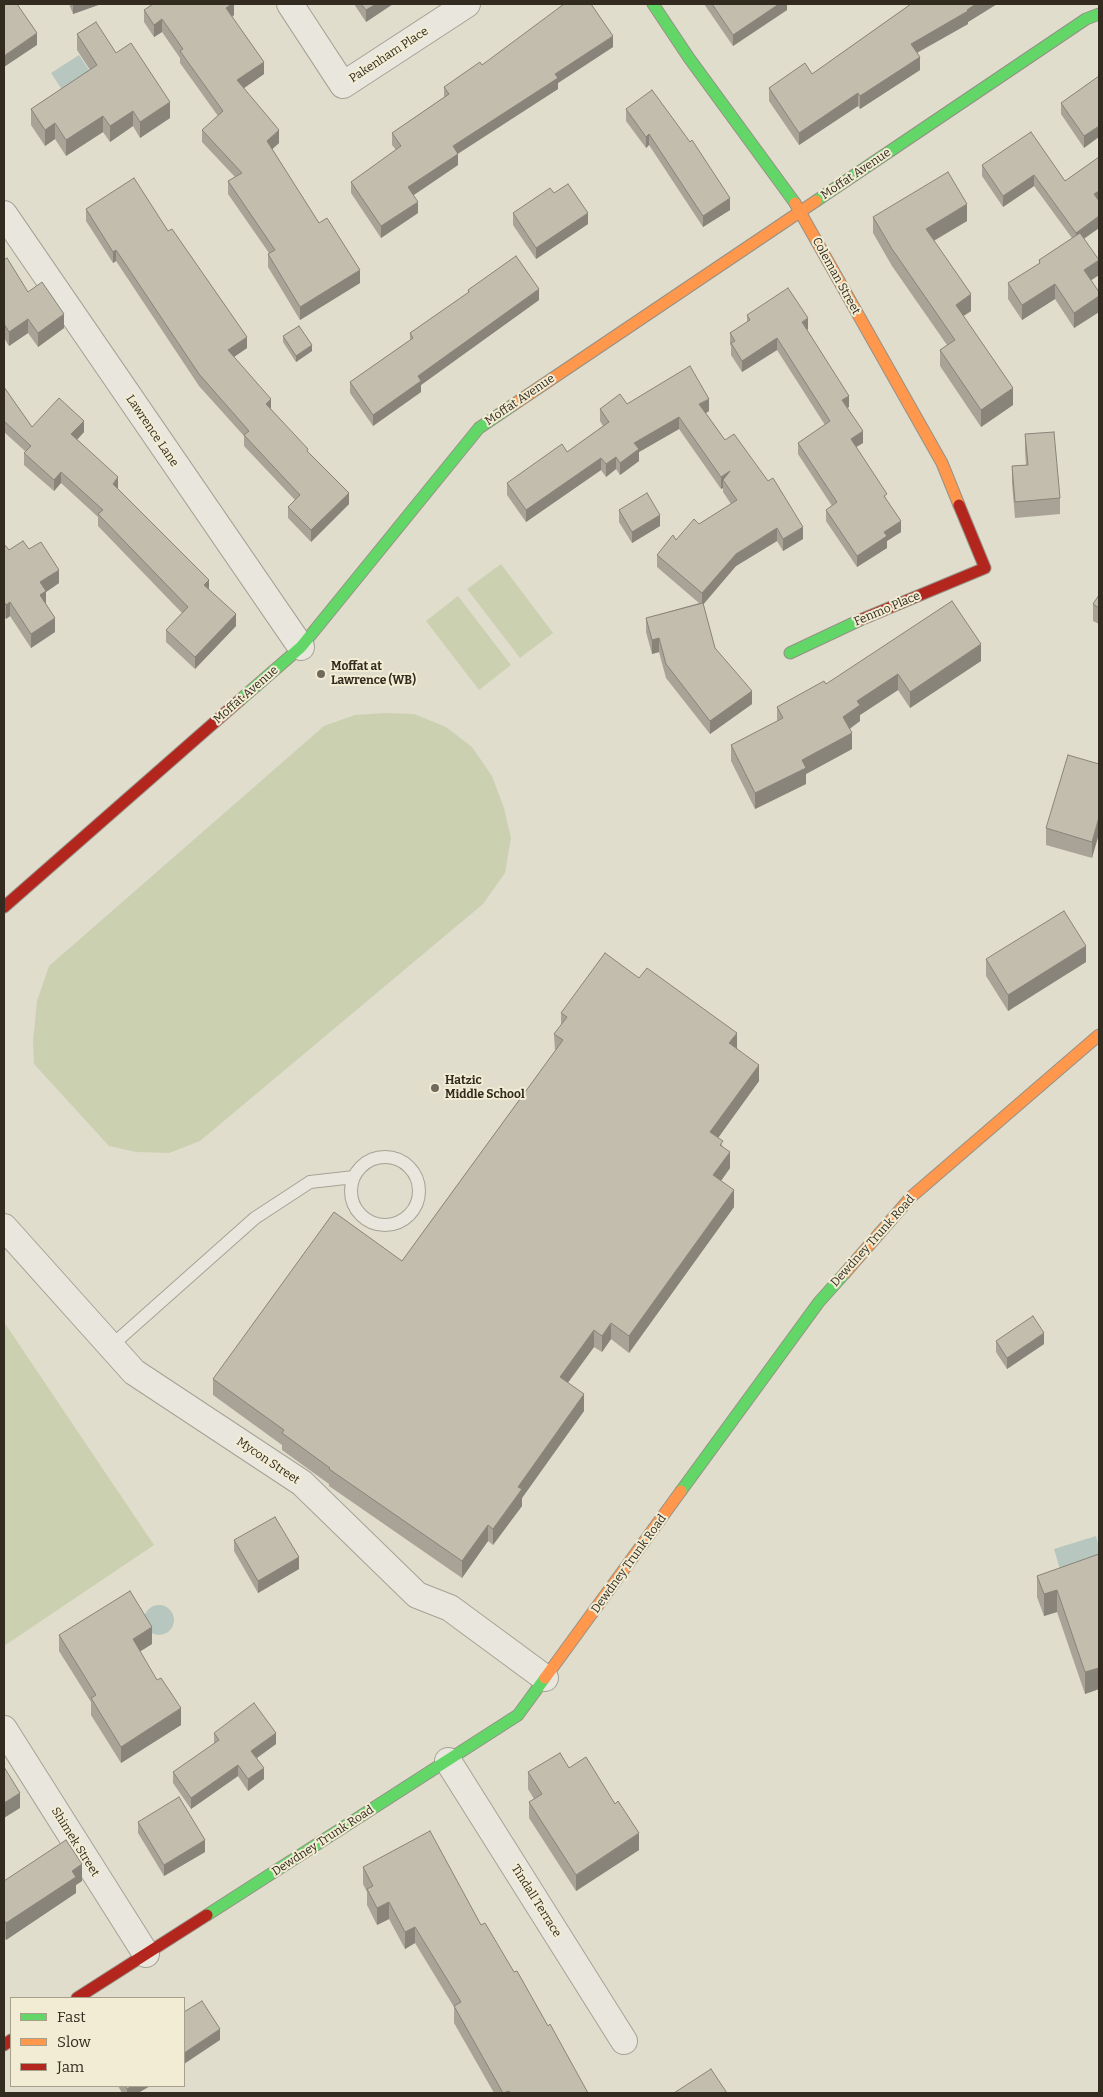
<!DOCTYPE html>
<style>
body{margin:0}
#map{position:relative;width:1103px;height:2097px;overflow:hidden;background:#e0ddcd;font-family:Bitter,serif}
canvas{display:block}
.frame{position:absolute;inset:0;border:5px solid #332b1f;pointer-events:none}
.legend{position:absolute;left:10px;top:1997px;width:175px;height:90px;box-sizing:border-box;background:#f1ecd3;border:1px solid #a59f8b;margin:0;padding:6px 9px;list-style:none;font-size:15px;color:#332b1f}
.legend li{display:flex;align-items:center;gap:10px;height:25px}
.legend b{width:25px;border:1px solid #a59f8b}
</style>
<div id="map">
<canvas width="1103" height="2097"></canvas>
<div class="frame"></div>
<ul class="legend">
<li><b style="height:6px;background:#63d668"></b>Fast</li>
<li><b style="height:6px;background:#ff974d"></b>Slow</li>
<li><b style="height:6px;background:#b3261e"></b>Jam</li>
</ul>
</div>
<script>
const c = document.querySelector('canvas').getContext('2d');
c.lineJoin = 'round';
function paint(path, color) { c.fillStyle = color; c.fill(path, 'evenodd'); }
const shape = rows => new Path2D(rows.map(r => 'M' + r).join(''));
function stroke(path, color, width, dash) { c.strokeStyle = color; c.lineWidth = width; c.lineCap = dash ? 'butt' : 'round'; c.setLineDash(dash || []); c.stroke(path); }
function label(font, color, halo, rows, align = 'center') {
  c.font = font + ' Bitter,serif'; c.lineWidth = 4; c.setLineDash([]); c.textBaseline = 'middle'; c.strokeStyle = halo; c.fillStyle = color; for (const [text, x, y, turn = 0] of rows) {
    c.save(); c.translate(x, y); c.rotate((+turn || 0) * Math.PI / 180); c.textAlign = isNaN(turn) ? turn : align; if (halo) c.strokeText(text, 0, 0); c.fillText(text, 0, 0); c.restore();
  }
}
const green = shape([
 [501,564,553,633,520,658,467,589],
 [458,596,511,665,479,690,426,621],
 [386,713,414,714,446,727,472,747,492,776,504,808,511,838,505,873,483,904,200,1141,169,1153,136,1152,109,1146,34,1064,33,1041,37,1001,49,966,324,726,355,715],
 [4,1322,154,1545,4,1646]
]);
const water = shape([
 [79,55,91,73,63,91,51,73],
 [1096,1536,1099,1547,1099,1565,1062,1576,1054,1549],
 '144 1620a15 15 0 1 1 30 0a15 15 0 1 1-30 0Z'
]);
const lane = shape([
 '351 1191a34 34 0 1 1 68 0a34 34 0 1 1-68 0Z',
 [111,1346,255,1218,310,1182,354,1177]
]);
const street = shape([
 [290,4,343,85,467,4],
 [4,214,301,647],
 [4,1227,134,1372,302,1483,417,1595,450,1608,545,1678],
 [4,1729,146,1954],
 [448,1761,624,2041]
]);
const fast = shape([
 [653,4,689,58,795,203],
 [816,201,1086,19,1099,14],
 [790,653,860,620],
 [240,700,301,647,479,428,513,405],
 [681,1491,819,1302,845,1273],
 [207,1915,518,1715,545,1678]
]);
const slow = shape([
 [795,203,942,463,959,505],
 [513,405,816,201],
 [845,1273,911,1197,1099,1035],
 [545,1678,681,1491]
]);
const jam = shape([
 [860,620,985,568,959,505],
 [4,907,240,700],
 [77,1998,207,1915],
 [4,2045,11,2040]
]);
const wall = shape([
 [69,4,101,4,73,14],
 [234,4,234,15,232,17,264,74,244,88,279,143,272,149,319,223,360,283,300,320,268,267,268,254,269,253,228,194,228,181,235,177,202,142,202,130,218,116,180,63,180,58,162,32,154,37,144,22,144,10],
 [354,4,393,4,366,22],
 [704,4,787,4,787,10,733,46],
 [911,4,997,4,968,22,968,24,917,53,920,70,860,109,858,106,799,145,769,101,769,88,812,74],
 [77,34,116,53,170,118,140,138,133,126,110,142,103,132,66,156,55,139,45,146,31,125,31,109,90,70,77,50],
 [613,47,558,83,558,89,458,153,458,165,413,195,418,213,381,238,351,193,351,182,396,150,392,145,392,133,444,97,444,87,482,65],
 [1099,76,1084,148,1061,114,1061,103],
 [626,109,730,210,703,227,649,145,646,148,626,121],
 [1099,157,1099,228,1084,239,1099,275,1091,280,1099,292,1099,312,1074,328,1055,299,1022,320,1008,299,1008,283,1039,264,1039,260,1072,238,1034,186,1003,207,982,176,982,165,1065,181],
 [554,193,588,224,536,259,513,225,513,213],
 [86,209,247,348,234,357,271,409,308,453,349,504,311,542,288,518,288,507,295,500,244,446,244,436,199,386,116,261,113,263,86,221],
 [873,217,967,221,934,241,971,311,963,316,1013,405,981,427,940,366,940,350,947,345,892,266,873,233],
 [4,260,28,292,64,328,38,347,28,333,9,346,4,338],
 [468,290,539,300,421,385,421,392,373,426,350,393,350,382,410,340,410,333,468,293],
 [747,315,808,329,807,330,849,407,847,408,863,443,856,447,887,500,901,532,887,541,887,548,857,567,826,521,826,510,832,506,798,454,798,443,825,425,777,350,742,372,731,355,731,347,730,344,730,333,747,322],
 [283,336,312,351,296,362,283,342],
 [4,387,32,427,84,432,77,440,118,489,209,589,236,626,195,669,166,642,166,630,182,613,98,526,98,517,61,483,54,491,24,465,24,453,26,452,4,432],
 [627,404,709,411,706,413,725,440,803,539,783,551,777,541,736,566,703,604,715,648,752,704,710,734,666,678,659,652,652,654,646,632,646,618,699,603,657,567,657,555,699,524,731,504,723,492,723,488,721,489,679,429,639,452,639,461,620,475,616,469,606,477,601,470,526,522,507,495,507,483,567,452,603,426,600,421,600,409],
 [1025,434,1060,498,1060,514,1015,518,1012,483,1012,466,1026,465,1025,451],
 [619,510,660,526,632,543,619,522],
 [4,544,9,550,29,549,59,583,46,592,46,605,55,632,31,648,10,616,6,619,4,616],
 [1099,595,1099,624,1093,621,1093,604],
 [981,661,910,708,898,690,860,715,860,721,850,729,852,749,806,774,806,784,755,809,731,761,731,745,777,721,777,707,826,684],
 [1099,764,1092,858,1046,845,1046,828],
 [986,959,1086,962,1008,1011,986,976],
 [561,1013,737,1048,759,1081,718,1138,723,1147,730,1168,721,1181,734,1207,629,1353,611,1339,602,1352,594,1347,568,1383,584,1411,522,1498,522,1506,493,1545,488,1541,462,1578,329,1486,329,1484,282,1450,282,1445,213,1395,213,1379,402,1261,555,1051,554,1034,561,1025],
 [996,1341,1044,1344,1007,1369,996,1352],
 [234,1540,299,1569,258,1593,234,1551],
 [1099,1554,1099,1689,1085,1694,1057,1612,1044,1616,1037,1597,1037,1576],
 [59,1635,152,1644,140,1651,181,1725,121,1763,91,1715,91,1702,59,1651],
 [214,1733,276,1744,257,1758,264,1779,248,1791,238,1776,191,1809,173,1783,173,1772,214,1744],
 [569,1768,639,1850,576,1891,529,1818,529,1802,534,1799,528,1789,528,1772],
 [138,1822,205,1852,164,1876,138,1833],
 [363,1867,481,1925,548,2026,588,2093,494,2093,454,2023,454,2007,415,1943,405,1949,389,1919,377,1925,367,1905,367,1892,363,1884],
 [4,1881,82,1881,76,1885,76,1893,6,1940,4,1937],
 [118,2086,150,2086,138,2093,122,2093]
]);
const shadedWall = shape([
 [73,4,101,4,73,14],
 [232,4,234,4,234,15,226,21,226,8],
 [376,4,393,4,366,22,366,10],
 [779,4,787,4,787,10,733,46,733,35],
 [976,4,997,4,968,22,968,24,911,56,911,44],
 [162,19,162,32,154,37,154,25],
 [37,33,37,45,4,67,4,56],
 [613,36,613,47,558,83,558,89,453,157,453,146,555,74],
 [920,57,920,70,860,109,860,96],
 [264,62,264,74,237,93,237,80],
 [858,93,858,106,799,145,799,133],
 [170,102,170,118,140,138,140,122],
 [133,111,133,126,110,142,110,126],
 [103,116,103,132,66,156,66,140],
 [55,123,55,139,45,146,45,130],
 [1099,126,1099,137,1084,148,1084,136],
 [279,130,279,143,267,154,267,141],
 [649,134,649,145,646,148,646,137],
 [458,154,458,165,408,199,408,187],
 [1034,175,1034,186,1003,207,1003,196],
 [1099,191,1099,202,1094,194],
 [730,198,730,210,703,227,703,216],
 [418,202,418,213,381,238,381,226],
 [967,204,967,221,926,245,926,229],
 [588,213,588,224,536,259,536,248],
 [1099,216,1099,228,1076,244,1076,233],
 [116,250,116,261,113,263,113,252],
 [1099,260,1099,275,1084,285,1084,270],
 [360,270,360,283,300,320,300,307],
 [1055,284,1055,299,1022,320,1022,305],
 [539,289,539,300,421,385,421,392,373,426,373,415,418,376],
 [971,294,971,311,956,321,956,305],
 [1099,296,1099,312,1074,328,1074,313],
 [64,314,64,328,38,347,38,333],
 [808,318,808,329,802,333,802,322],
 [28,319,28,333,9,346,9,332],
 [247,337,247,348,228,361,228,350],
 [777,338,777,350,742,372,742,361],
 [312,345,312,351,296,362,296,356],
 [1013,388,1013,405,981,427,981,410],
 [849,396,849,407,842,411,842,400],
 [271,399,271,410,266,404],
 [709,399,709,411,699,417,699,404],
 [679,417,679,429,639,452,639,461,620,475,620,463,634,443],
 [84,421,84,432,71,446,71,434],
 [863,431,863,443,851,450,851,439],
 [616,457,616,469,606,477,606,464],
 [601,458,601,470,526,522,526,510],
 [730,471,723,480,723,488,721,489,721,477],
 [61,472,61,483,54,491,54,480],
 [118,477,118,489,113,495,113,484],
 [349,493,349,504,311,542,311,530],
 [660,515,660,526,632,543,632,532],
 [901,521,901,532,887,541,887,548,857,567,857,556,884,532],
 [803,527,803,539,783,551,783,539],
 [777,528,777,541,736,566,702,606,702,593,736,554],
 [59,570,59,583,46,592,46,605,40,609,40,582],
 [209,580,209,592,204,585],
 [10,602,10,616,6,619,6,605],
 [236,614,236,626,195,669,195,657],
 [55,618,55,632,31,648,31,634],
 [659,638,659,652,652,654,652,640],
 [981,644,981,661,910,708,910,692],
 [898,674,898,690,860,715,860,721,843,733,843,717,857,701],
 [752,691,752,704,710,734,710,721],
 [852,733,852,749,806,774,806,784,755,809,755,793,802,760],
 [1099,817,1099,834,1092,858,1092,842],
 [1086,946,1086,962,1008,1011,1008,995],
 [737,1033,737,1049,729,1043],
 [759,1065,759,1081,710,1149,710,1132],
 [730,1152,730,1168,713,1192,713,1175],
 [734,1190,734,1207,629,1353,629,1336],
 [611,1323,611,1339,602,1352,602,1336],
 [594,1330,594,1347,560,1393,560,1377],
 [1044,1333,1044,1344,1007,1369,1007,1358],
 [584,1394,584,1411,522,1498,522,1506,493,1545,493,1529,518,1487],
 [488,1525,488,1541,462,1578,462,1561],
 [299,1557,299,1569,258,1593,258,1581],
 [1057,1590,1057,1612,1044,1616,1044,1594],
 [152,1627,152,1644,133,1656,133,1639],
 [1099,1668,1099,1689,1085,1694,1085,1672],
 [181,1708,181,1725,121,1763,121,1747],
 [276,1733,276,1744,251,1762,251,1751],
 [238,1765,238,1776,191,1809,191,1798],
 [264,1768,264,1779,248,1791,248,1779],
 [20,1793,20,1808,4,1818,4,1803],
 [639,1833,639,1850,576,1891,576,1875],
 [205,1840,205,1852,164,1876,164,1865],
 [82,1864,82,1881,76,1885,76,1893,6,1940,6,1923,72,1871],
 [389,1902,389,1919,377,1925,377,1908],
 [415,1927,415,1943,405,1949,405,1932],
 [220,2029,220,2040,184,2064,184,2053],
 [132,2086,150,2086,138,2093,127,2093,127,2089]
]);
const building = shape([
 [4,4,17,4,37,33,4,56,4,4],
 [153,4,232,4,226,8,264,62,237,80,279,130,267,141,319,223,327,218,360,270,300,307,268,254,275,250,228,181,242,173,202,130,223,111,180,51,183,49,162,19,154,25,144,10,153,4],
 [361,4,376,4,366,10,361,4],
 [564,4,591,4,613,36,555,74,558,78,453,146,458,154,408,187,418,202,381,226,351,182,401,146,392,133,449,94,444,87,480,62,482,65,564,4],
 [712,4,779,4,733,35,712,4],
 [911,4,976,4,967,10,968,11,911,44,920,57,860,96,858,93,799,133,769,88,805,63,812,74,911,4],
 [96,22,116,53,131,43,170,102,140,122,133,111,110,126,103,116,66,140,55,123,45,130,31,109,97,65,77,34,96,22],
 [1099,76,1099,126,1084,136,1061,103,1099,76],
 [652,90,690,142,692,140,730,198,703,216,649,134,646,137,626,109,652,90],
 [1031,132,1065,181,1099,157,1099,191,1094,194,1099,201,1099,216,1076,233,1034,175,1003,196,982,165,1031,132],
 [948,172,967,204,926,229,971,294,956,305,1013,388,981,410,940,350,955,340,892,249,873,217,948,172],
 [134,178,168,231,172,229,247,337,228,350,271,399,266,404,308,449,307,451,349,493,311,530,288,507,300,495,244,435,249,431,199,374,116,250,113,252,86,209,134,178],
 [568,184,588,213,536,248,513,213,550,188,554,193,568,184],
 [1080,233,1099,260,1084,270,1099,292,1099,296,1074,313,1055,284,1022,305,1008,283,1040,263,1039,260,1080,233],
 [516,256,539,289,418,376,421,381,373,415,350,382,413,338,410,333,469,292,468,290,516,256],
 [7,258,28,292,42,282,64,314,38,333,28,319,9,332,4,324,4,260,7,258],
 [788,288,808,318,802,322,849,396,842,400,863,431,851,439,887,494,884,496,901,521,884,532,887,536,857,556,826,510,837,502,798,443,830,421,777,338,742,361,731,343,735,341,730,333,750,320,747,315,788,288],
 [299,326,312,345,296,356,283,336,299,326],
 [690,366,709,399,699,404,725,440,734,434,768,481,773,478,803,527,783,539,777,528,736,554,702,593,657,555,673,535,676,540,694,519,699,524,737,500,723,480,730,471,721,477,679,417,634,443,639,449,620,463,616,457,606,464,601,458,526,510,507,483,562,444,567,452,609,422,600,409,620,394,627,404,690,366],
 [4,387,32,427,59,398,84,421,71,434,118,477,113,484,209,580,204,585,236,614,195,657,166,630,188,607,98,514,103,510,61,472,54,480,24,453,31,446,4,421,4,387],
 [1054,432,1060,498,1015,502,1012,466,1028,465,1025,434,1054,432],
 [647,493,660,515,632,532,619,510,647,493],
 [23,541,29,549,41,542,59,570,40,582,46,591,40,595,55,618,31,634,10,602,6,605,4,602,4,544,9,550,23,541],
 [1099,595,1099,608,1093,604,1099,595],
 [952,601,981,644,910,692,898,674,857,701,860,705,843,717,852,733,802,760,806,768,755,793,731,745,783,718,777,707,824,681,826,684,952,601],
 [703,603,715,648,752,691,710,721,666,664,659,638,652,640,646,618,703,603],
 [1068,755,1099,764,1099,817,1092,842,1046,828,1068,755],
 [1064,911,1086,946,1008,995,986,959,1064,911],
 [605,953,639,978,647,968,737,1033,729,1043,759,1065,710,1132,723,1141,720,1145,730,1152,713,1175,734,1190,629,1336,611,1323,602,1336,594,1330,560,1377,584,1394,518,1487,522,1489,493,1529,488,1525,462,1561,329,1469,330,1468,282,1433,284,1430,213,1379,334,1212,402,1261,563,1040,554,1034,567,1017,561,1013,605,953],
 [1033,1316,1044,1333,1007,1358,996,1341,1033,1316],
 [275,1517,299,1557,258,1581,234,1540,275,1517],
 [1099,1554,1099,1668,1085,1672,1057,1590,1044,1594,1037,1576,1099,1554],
 [130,1591,152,1627,133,1639,157,1680,161,1678,181,1708,121,1747,91,1698,96,1695,59,1635,130,1591],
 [254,1703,276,1733,251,1751,264,1768,248,1779,238,1765,191,1798,173,1772,219,1740,214,1733,254,1703],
 [560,1753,569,1768,586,1757,615,1804,618,1801,639,1833,576,1875,529,1802,542,1794,528,1772,560,1753],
 [4,1767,20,1793,4,1803,4,1767],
 [179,1797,205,1840,164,1865,138,1822,179,1797],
 [430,1831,481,1925,485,1923,514,1972,517,1971,548,2026,550,2024,588,2093,510,2093,509,2091,503,2093,454,2006,461,2002,415,1927,405,1932,389,1902,377,1908,367,1889,373,1886,363,1867,430,1831],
 [66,1840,82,1864,72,1871,76,1877,6,1923,4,1920,4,1881,66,1840],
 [202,2001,220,2029,184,2053,184,2012,202,2001],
 [711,2069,727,2093,674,2093,711,2069],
 [125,2086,132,2086,127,2089,125,2086]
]);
const markers = [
 [321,674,5,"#70695c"],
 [435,1088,5,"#70695c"]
];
const streetNames = [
 ["Pakenham Place",389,55,-33],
 ["Moffat Avenue",856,174,-34],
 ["Coleman Street",836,276,61],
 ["Moffat Avenue",520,400,-34],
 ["Lawrence Lane",152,431,56],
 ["Fenmo Place",887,609,-23],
 ["Moffat Avenue",246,695,-41],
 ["Dewdney Trunk Road",873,1241,-48],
 ["Mycon Street",268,1461,34],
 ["Dewdney Trunk Road",629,1564,-54],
 ["Dewdney Trunk Road",323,1841,-33],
 ["Shimek Street",75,1842,58],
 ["Tindall Terrace",536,1901,58]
];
const poiNames = [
 ["Moffat at",331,667],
 ["Lawrence (WB)",331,681],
 ["Hatzic",445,1081],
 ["Middle School",445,1095]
];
paint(green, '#cbd0b1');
paint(water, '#b7c6bf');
stroke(lane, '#a5a296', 14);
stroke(street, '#a5a296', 28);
stroke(fast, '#959186', 13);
stroke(slow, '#959186', 13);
stroke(jam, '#959186', 13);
stroke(lane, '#e9e7dd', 12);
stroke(street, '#e9e7dd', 26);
stroke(fast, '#63d668', 11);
stroke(slow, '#ff974d', 11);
stroke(jam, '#b3261e', 11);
paint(wall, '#a8a396');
paint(shadedWall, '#88847a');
paint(building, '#c3bdae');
stroke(building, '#88847a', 1);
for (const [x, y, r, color] of markers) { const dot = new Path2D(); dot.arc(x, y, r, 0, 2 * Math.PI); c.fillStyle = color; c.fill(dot); stroke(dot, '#f1ecd3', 2); }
label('12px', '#332b1f', '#f1ecd3', streetNames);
label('bold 12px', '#332b1f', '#f1ecd3', poiNames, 'left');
</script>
